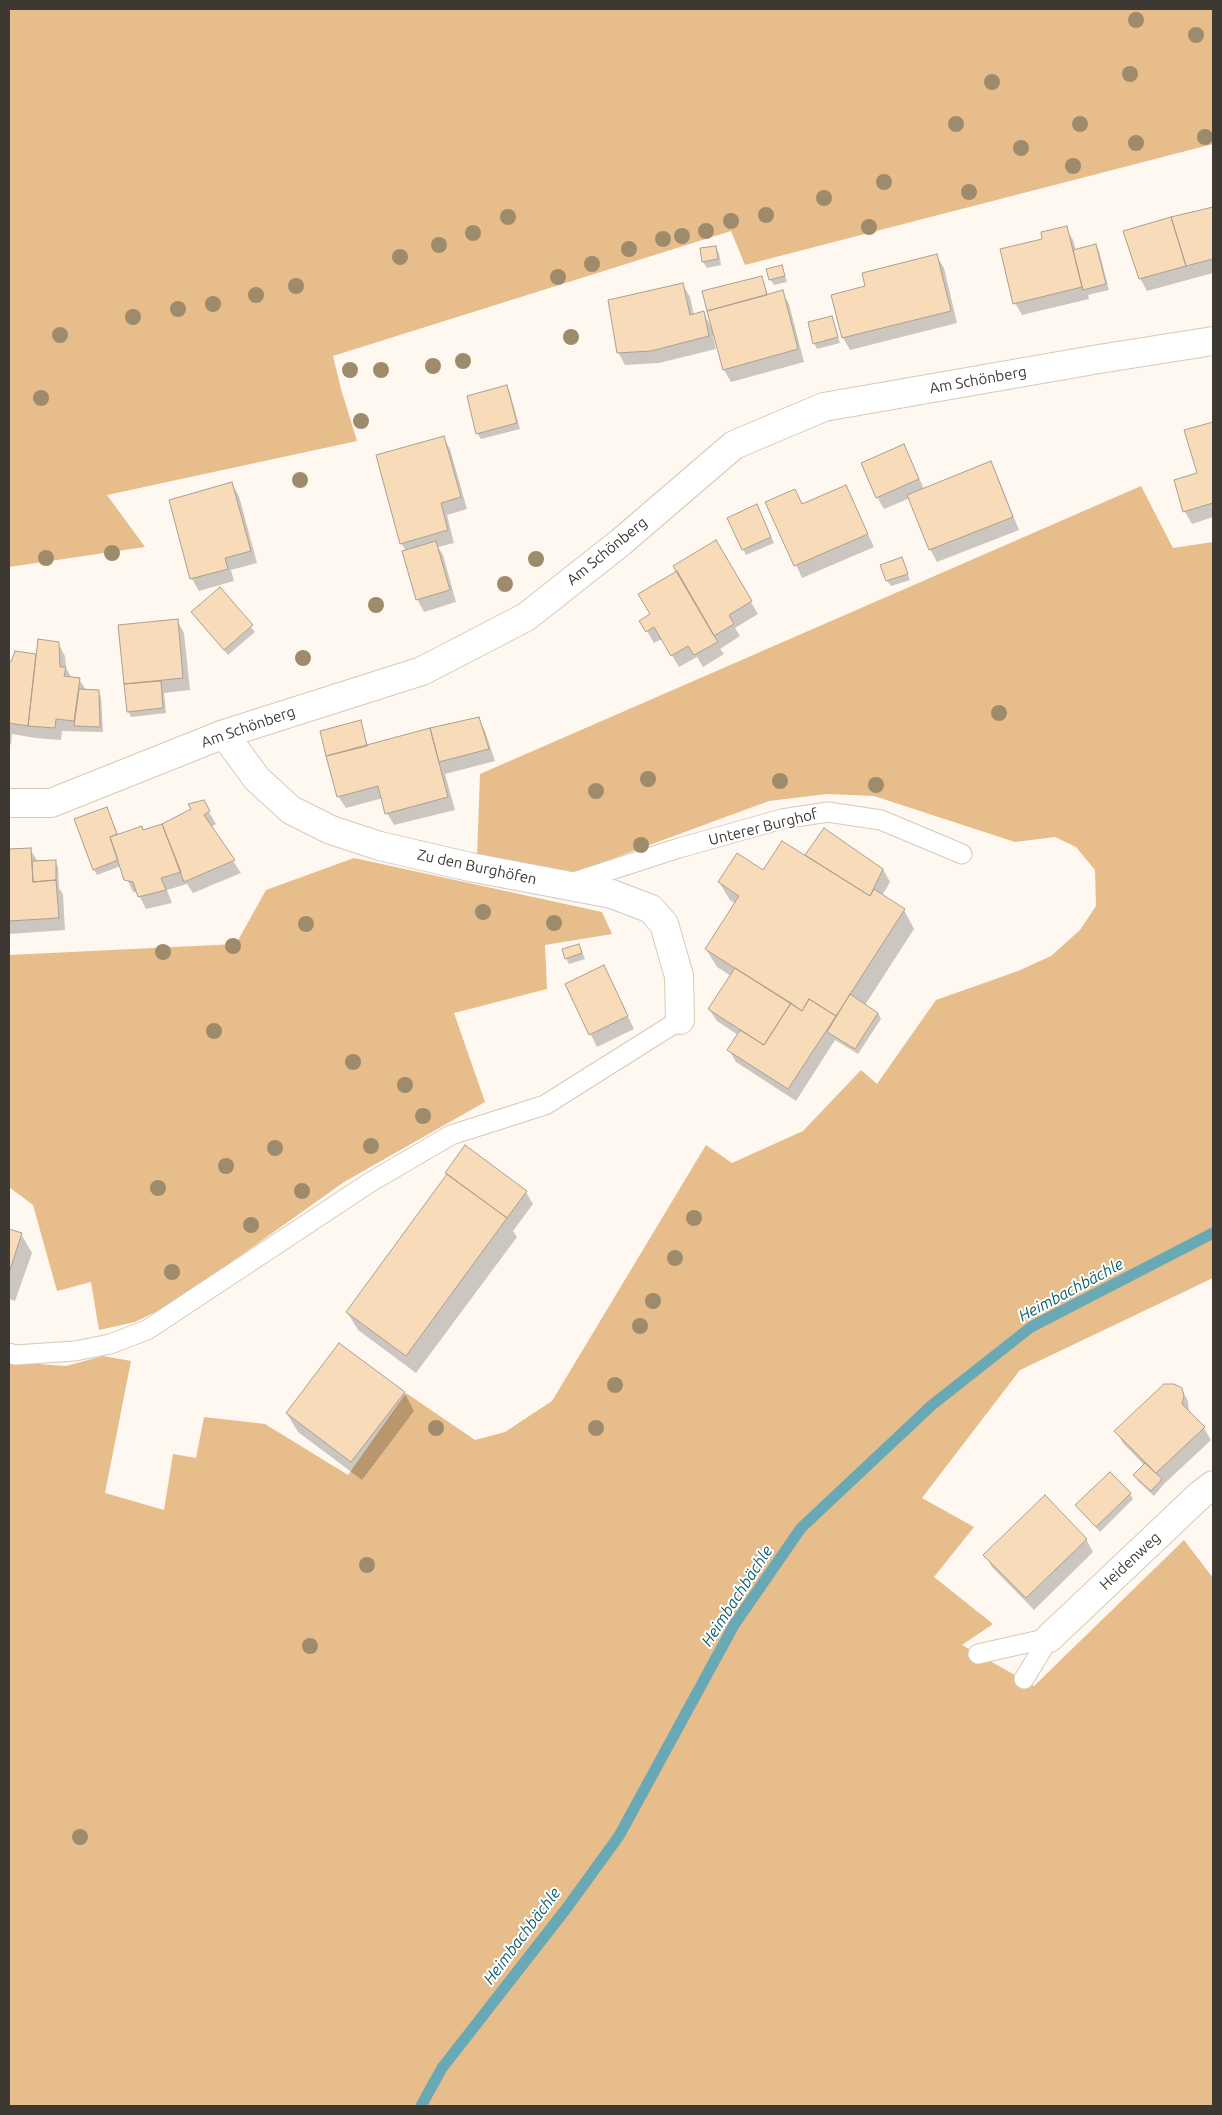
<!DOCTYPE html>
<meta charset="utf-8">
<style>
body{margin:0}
#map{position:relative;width:1222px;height:2115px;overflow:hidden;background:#fef8f1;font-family:Ubuntu,sans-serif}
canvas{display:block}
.frame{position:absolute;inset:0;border:10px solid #3d3831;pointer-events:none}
</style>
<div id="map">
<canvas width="1222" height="2115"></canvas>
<div class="frame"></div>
</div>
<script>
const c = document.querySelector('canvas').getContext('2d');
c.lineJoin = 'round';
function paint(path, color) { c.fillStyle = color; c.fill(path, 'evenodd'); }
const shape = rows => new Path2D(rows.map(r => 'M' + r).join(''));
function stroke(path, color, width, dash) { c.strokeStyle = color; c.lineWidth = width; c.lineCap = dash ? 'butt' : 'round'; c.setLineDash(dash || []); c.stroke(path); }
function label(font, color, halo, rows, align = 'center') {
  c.font = font + ' Ubuntu,sans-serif'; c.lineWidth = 4; c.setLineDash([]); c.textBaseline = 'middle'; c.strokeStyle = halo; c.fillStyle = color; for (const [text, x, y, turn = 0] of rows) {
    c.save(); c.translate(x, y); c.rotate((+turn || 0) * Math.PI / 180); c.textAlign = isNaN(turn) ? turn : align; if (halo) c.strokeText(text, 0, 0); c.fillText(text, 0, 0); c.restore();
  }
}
const green = shape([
 [9,9,1213,9,1213,144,745,265,731,231,333,356,341,389,357,441,107,495,145,547,9,567],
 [1141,486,1173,548,1213,542,1213,1278,1020,1370,922,1498,974,1527,934,1577,993,1624,962,1645,1034,1686,1184,1540,1213,1578,1213,2106,9,2106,9,1362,66,1366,103,1356,131,1361,105,1493,164,1510,173,1454,196,1458,204,1417,265,1424,348,1475,406,1393,475,1440,505,1432,552,1401,706,1145,732,1163,803,1131,861,1070,877,1084,936,1000,1018,971,1051,956,1080,930,1096,906,1095,870,1076,847,1055,837,1015,842,874,796,827,794,769,801,568,875,477,857,480,774],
 [354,858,602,912,612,934,545,945,547,989,454,1013,485,1102,344,1182,174,1303,135,1322,99,1330,91,1282,57,1291,33,1205,9,1187,9,955,236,944,266,890]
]);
const shadow = shape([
 [1213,209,1213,273,1147,291,1140,278,1125,232],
 [1066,228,1073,240,1076,250,1096,245,1099,251,1109,290,1088,295,1089,299,1022,315,1015,303,1044,240],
 [715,247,719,253,721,265,707,268,703,262,701,249],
 [936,255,944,268,957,323,850,350,843,338,832,296,867,287],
 [782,266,787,282,774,285,770,279],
 [762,277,768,295,782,292,789,304,804,362,731,382,724,370,715,336,713,337,716,349,659,363,625,365,618,352,683,285,690,297,694,315,703,312,712,328],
 [832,317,840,343,817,349,814,343],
 [507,387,510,393,520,429,481,439,477,433],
 [1213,423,1213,517,1192,524,1185,512,1175,481,1199,474,1186,431],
 [443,437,450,449,467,509,447,515,454,543,438,547,443,555,456,602,424,612,417,599,406,551,401,543],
 [904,445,924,489,990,463,997,475,1019,530,937,562,930,549,910,498,884,509,877,497],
 [232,484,239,496,257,563,231,570,234,581,199,591,192,579,170,501],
 [846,487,874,547,802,578,767,502,794,490,803,505],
 [759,512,774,543,746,555,729,518],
 [715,541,758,614,735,628,740,636,720,649,724,654,703,667,697,657,679,667,662,639,654,643,641,621,652,615,678,572],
 [904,564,910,580,891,586,887,581],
 [220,589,255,632,228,655,196,618],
 [177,620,184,633,190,690,164,693,166,713,131,717,128,711,120,626],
 [58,643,65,656,66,668,72,679,79,679,86,690,98,691,101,697,103,732,62,731,61,740,36,738,12,734,11,745,9,744,9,663,12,663,16,652,37,655],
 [478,718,485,731,495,761,445,774,455,810,394,825,387,813,383,798,346,808,338,796,360,721,368,746],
 [203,802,216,824,211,827,241,873,193,893,187,884,167,890,172,903,146,909,138,893,133,892,121,866,97,875,94,870,107,809,118,835,144,832,163,825,193,810],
 [30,849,38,862,55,861,58,867,59,888,63,894,65,930,9,934,9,850],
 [806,855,883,869,890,882,882,896,904,910,914,929,865,1005,878,1013,881,1019,858,1054,835,1040,796,1101,736,1062,729,1050,738,1035,717,1021,709,1009,731,976,717,967,706,949,736,904,730,900,719,882,809,859],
 [579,945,585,959,569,964,566,958],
 [610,979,634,1029,597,1047,566,985],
 [465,1147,526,1192,533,1204,513,1231,517,1237,416,1373,358,1330,347,1312,448,1175],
 [9,1230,21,1234,32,1253,15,1301,9,1299],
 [1181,1389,1188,1401,1189,1413,1204,1428,1211,1440,1164,1484,1154,1496,1138,1481,1135,1475,1144,1465,1123,1443,1116,1431],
 [404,1392,414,1411,362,1480,298,1432,287,1414],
 [1130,1494,1133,1499,1100,1532,1077,1506],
 [1086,1539,1093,1552,1034,1610,992,1567,985,1555]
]);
const stream = shape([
 [421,2106,442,2068,566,1909,619,1836,734,1625,801,1528,932,1405,1031,1327,1213,1233]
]);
const building = shape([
 [1213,207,1213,259,1186,266,1171,217,1213,207],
 [1171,217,1186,266,1139,279,1123,231,1171,217],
 [1067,226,1082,287,1013,304,1000,249,1042,239,1041,232,1067,226],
 [1096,244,1106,284,1083,290,1073,250,1096,244],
 [716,246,718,259,702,262,700,248,716,246],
 [937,254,951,311,842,338,831,295,865,286,862,273,937,254],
 [782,265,785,276,769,280,766,269,782,265],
 [762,276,767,295,707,311,702,291,762,276],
 [683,283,690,315,704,311,709,336,651,351,617,353,608,300,683,283],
 [783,290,798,349,723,370,707,311,783,290],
 [832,316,838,337,813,344,808,322,832,316],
 [507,385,517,423,476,434,467,396,507,385],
 [1213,422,1213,503,1183,512,1174,480,1197,473,1184,430,1213,422],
 [444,436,461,497,441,503,448,530,400,544,376,455,444,436],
 [904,444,919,479,876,498,861,463,904,444],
 [991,461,1013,517,929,550,907,495,991,461],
 [232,482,251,551,225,558,228,569,190,579,169,500,232,482],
 [846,485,868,534,794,566,765,502,795,489,802,504,846,485],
 [757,504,771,537,742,550,727,518,757,504],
 [716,540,752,601,729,615,734,624,714,636,673,566,716,540],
 [436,541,450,590,416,600,402,551,436,541],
 [902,557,908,574,886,581,880,565,902,557],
 [677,571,718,642,694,655,688,646,671,656,654,627,646,632,639,621,650,614,638,594,677,571],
 [220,587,253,625,224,650,191,612,220,587],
 [178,619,183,678,124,684,118,625,178,619],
 [38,639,59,642,60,667,66,667,64,676,80,678,74,721,56,719,55,728,28,726,38,639],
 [15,651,36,654,28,726,9,723,9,662,11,662,15,651],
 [161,681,163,708,127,712,124,684,161,681],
 [79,689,99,690,100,727,74,726,79,689],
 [479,717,489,749,439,762,430,728,479,717],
 [361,720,367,746,326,756,320,731,361,720],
 [430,728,448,797,385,814,378,786,337,797,326,756,430,728],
 [204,800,210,811,204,815,235,860,184,882,162,824,191,809,188,804,204,800],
 [107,807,117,834,110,837,118,860,93,870,74,819,107,807],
 [162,824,181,872,161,878,166,890,138,897,133,882,124,880,110,837,142,826,143,830,162,824],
 [824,828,883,869,870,896,805,855,824,828],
 [782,841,870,896,874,889,905,909,836,1016,809,999,802,1011,705,949,739,896,718,882,737,853,763,870,782,841],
 [31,848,33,882,56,880,59,918,9,921,9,849,31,848],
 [56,860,56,880,33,882,32,861,56,860],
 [579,944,582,953,565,959,562,949,579,944],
 [604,965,628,1016,589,1035,565,984,604,965],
 [735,968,791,1003,764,1045,708,1009,735,968],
 [850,994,878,1013,855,1049,827,1032,850,994],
 [809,999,836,1016,788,1089,727,1050,740,1030,764,1045,791,1003,802,1011,809,999],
 [465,1145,527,1191,507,1218,445,1173,465,1145],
 [447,1174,507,1218,406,1356,346,1312,447,1174],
 [9,1229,22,1233,9,1273,9,1229],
 [339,1343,405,1392,351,1462,286,1413,339,1343],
 [1164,1384,1174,1384,1182,1388,1184,1396,1182,1404,1205,1427,1156,1473,1114,1431,1164,1384],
 [1145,1463,1162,1479,1151,1491,1133,1475,1145,1463],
 [1110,1472,1131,1493,1096,1527,1075,1505,1110,1472],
 [1045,1495,1087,1539,1026,1598,983,1555,1045,1495]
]);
const service = shape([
 [568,884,679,848,782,819,828,812,881,820,962,854],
 [9,1353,15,1355,75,1351,110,1344,147,1330,369,1183,451,1135,545,1105,680,1020],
 [978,1654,1049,1638],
 [1024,1679,1049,1638]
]);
const minor = shape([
 [224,734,257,779,291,810,331,830,380,846,470,867,612,894,651,909,664,924,679,976,680,1020],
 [9,803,51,803,224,734,422,671,526,617,621,542,734,445,824,407,1099,359,1213,341],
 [1049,1638,1200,1495,1213,1485]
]);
const trees = [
 [1136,20],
 [1196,35],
 [1130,74],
 [992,82],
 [956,124],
 [1080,124],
 [1205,137],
 [1136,143],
 [1021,148],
 [1073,166],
 [884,182],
 [969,192],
 [824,198],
 [766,215],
 [508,217],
 [731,221],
 [869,227],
 [706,231],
 [473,233],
 [682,236],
 [663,239],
 [439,245],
 [629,249],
 [400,257],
 [592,264],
 [558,277],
 [296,286],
 [256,295],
 [213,304],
 [178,309],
 [133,317],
 [60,335],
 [571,337],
 [463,361],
 [433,366],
 [350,370],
 [381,370],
 [41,398],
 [361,421],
 [300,480],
 [112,553],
 [46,558],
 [536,559],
 [505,584],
 [376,605],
 [303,658],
 [999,713],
 [648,779],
 [780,781],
 [876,785],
 [596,791],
 [641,845],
 [483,912],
 [554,923],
 [306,924],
 [233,946],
 [163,952],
 [214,1031],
 [353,1062],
 [405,1085],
 [423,1116],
 [371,1146],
 [275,1148],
 [226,1166],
 [158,1188],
 [302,1191],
 [694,1218],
 [251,1225],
 [675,1258],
 [172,1272],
 [653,1301],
 [640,1326],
 [615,1385],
 [436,1428],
 [596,1428],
 [367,1565],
 [310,1646],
 [80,1837]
];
const streetNames = [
 ["Am Schönberg",978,380,-10],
 ["Am Schönberg",607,551,-39],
 ["Am Schönberg",248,727,-19],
 ["Unterer Burghof",763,827,-14],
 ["Zu den Burghöfen",477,867,12],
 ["Heidenweg",1130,1561,-43]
];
const waterNames = [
 ["Heimbachbächle",1071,1290,-28],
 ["Heimbachbächle",737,1596,-57],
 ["Heimbachbächle",522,1936,-53]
];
paint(green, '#e6bd8b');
paint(shadow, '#0003');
stroke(stream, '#69a9b5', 11);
paint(building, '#f8dbb8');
stroke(building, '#ad9f8f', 1);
stroke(service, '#d7c9b8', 21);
stroke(minor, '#d7c9b8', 30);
stroke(service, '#fff', 19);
stroke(minor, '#fff', 28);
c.fillStyle = '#9e8b6c';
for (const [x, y] of trees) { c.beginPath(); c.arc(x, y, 8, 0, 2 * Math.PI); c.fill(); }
label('15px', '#3d3831', '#fff', streetNames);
label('italic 16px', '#0d5f6c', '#fff', waterNames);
</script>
